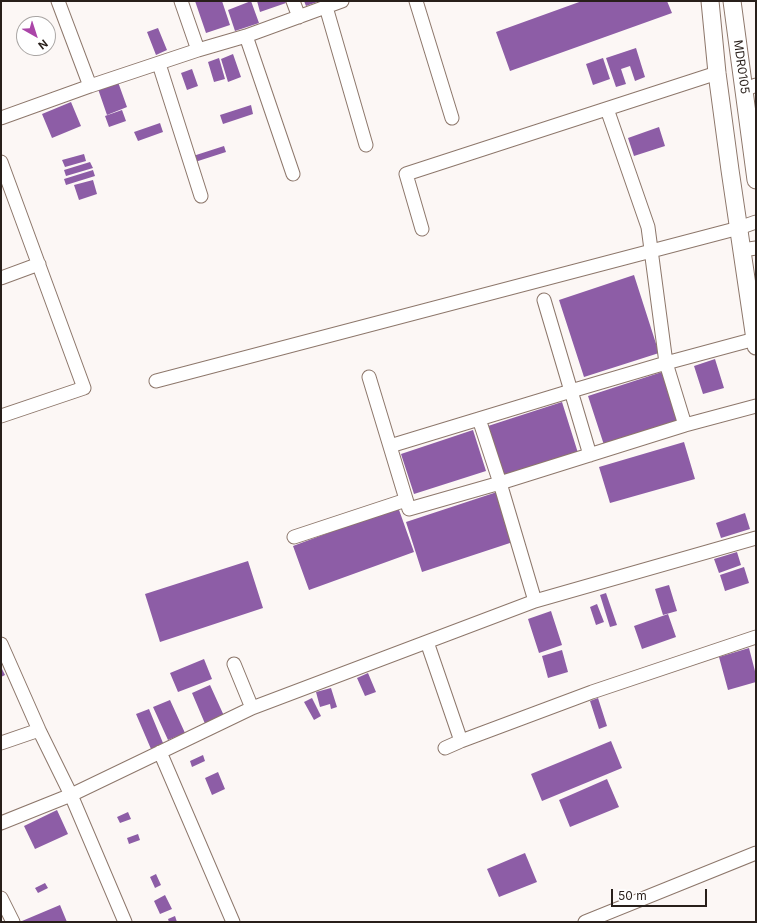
<!DOCTYPE html>
<style>
body{margin:0}
#map{position:relative;width:757px;height:923px;overflow:hidden;background:#fcf7f5;font-family:Inter,sans-serif}
canvas{display:block}
.frame{position:absolute;inset:0;border:2px solid #281f1a;pointer-events:none}
.north{position:absolute;left:16px;top:16px;width:40px;height:40px;box-sizing:border-box;background:#fff;border:1px solid #a9a5a3;border-radius:50%;rotate:141deg;font-size:11px;font-weight:700;line-height:16px;text-align:center;color:#281f1a}
.north::after{content:'';display:block;margin:auto;width:14px;height:18px;background:#ab45a8;clip-path:polygon(50% 0,100% 100%,50% 72%,0 100%)}
.scale{position:absolute;left:611px;top:889px;width:96px;height:18px;box-sizing:border-box;border:2px solid #281f1a;border-top:0;padding-left:5px;font-size:12px;line-height:14px;white-space:nowrap;color:#281f1a;-webkit-text-stroke:3px #fff;paint-order:stroke}
</style>
<div id="map">
<canvas width="757" height="923"></canvas>
<div class="frame"></div>
<div class="north">N</div>
<div class="scale">50 m</div>
</div>
<script>
const c = document.querySelector('canvas').getContext('2d');
c.lineJoin = 'round';
function paint(path, color) { c.fillStyle = color; c.fill(path, 'evenodd'); }
const shape = rows => new Path2D(rows.map(r => 'M' + r).join(''));
function stroke(path, color, width, dash) { c.strokeStyle = color; c.lineWidth = width; c.lineCap = dash ? 'butt' : 'round'; c.setLineDash(dash || []); c.stroke(path); }
function label(font, color, halo, rows, align = 'center') {
  c.font = font + ' Inter,sans-serif'; c.lineWidth = 3.5; c.setLineDash([]); c.textBaseline = 'middle'; c.strokeStyle = halo; c.fillStyle = color; for (const [text, x, y, turn = 0] of rows) {
    c.save(); c.translate(x, y); c.rotate((+turn || 0) * Math.PI / 180); c.textAlign = isNaN(turn) ? turn : align; if (halo) c.strokeText(text, 0, 0); c.fillText(text, 0, 0); c.restore();
  }
}
const building = shape([
 [195,1,222,1,230,25,206,33],
 [251,1,259,23,235,31,228,10],
 [257,1,285,1,286,3,260,12],
 [304,1,320,1,306,6],
 [582,1,667,1,672,13,510,71,496,32],
 [158,28,167,50,156,55,147,32],
 [636,48,645,77,635,81,630,66,621,69,626,84,616,87,606,58],
 [233,54,241,77,228,82,221,59],
 [219,58,225,79,214,82,208,62],
 [603,58,610,79,593,85,586,64],
 [192,69,198,86,187,90,181,73],
 [118,82,127,107,107,115,98,89],
 [71,102,81,126,52,138,42,114],
 [251,105,253,114,223,124,220,115],
 [122,110,126,121,109,127,105,116],
 [160,123,163,132,138,141,134,132],
 [659,127,665,146,634,156,628,138],
 [224,146,226,152,195,162,193,156],
 [84,154,86,161,65,167,62,160],
 [90,162,93,168,66,176,64,170],
 [93,170,95,176,66,185,64,179],
 [93,180,97,194,79,200,74,185],
 [634,275,659,353,584,377,559,300],
 [715,359,724,388,703,394,694,366],
 [662,372,677,421,604,445,588,396],
 [562,402,578,453,504,476,488,426],
 [473,430,486,471,414,494,401,454],
 [684,442,695,479,610,503,599,467],
 [497,492,513,542,422,572,406,522],
 [398,507,414,552,309,590,293,546],
 [745,513,750,529,721,538,716,523],
 [737,552,741,565,719,573,714,559],
 [248,561,263,608,160,642,145,594],
 [744,567,749,583,725,591,720,575],
 [669,585,677,611,663,615,655,589],
 [606,593,617,625,610,627,600,595],
 [597,604,604,622,596,625,590,607],
 [551,611,562,645,539,653,528,619],
 [668,614,676,637,642,649,634,626],
 [749,648,756,675,756,682,728,690,719,657],
 [562,650,568,672,548,678,542,656],
 [204,659,212,679,178,692,170,673],
 [1,667,5,675,1,677],
 [368,673,376,692,365,696,357,678],
 [210,685,225,718,206,726,192,693],
 [331,688,337,707,331,709,330,704,320,707,316,692],
 [312,698,321,716,314,720,304,702],
 [598,698,607,726,599,729,590,701],
 [170,700,185,733,168,740,153,707],
 [149,709,163,743,151,749,136,714],
 [611,741,622,768,542,801,531,774],
 [203,755,205,761,192,767,190,761],
 [218,772,225,789,212,795,205,778],
 [607,779,619,807,570,827,559,800],
 [57,810,68,834,35,849,24,826],
 [128,812,131,819,120,823,117,817],
 [138,834,140,840,129,844,127,838],
 [525,853,537,882,499,897,487,869],
 [156,874,161,885,155,888,150,877],
 [45,883,48,888,38,893,35,888],
 [165,895,172,909,160,914,154,901],
 [60,905,67,922,22,922,22,921],
 [175,916,177,922,169,922,168,919]
]);
const minor = shape([
 [58,1,90,86],
 [181,1,198,50],
 [293,1,299,17],
 [416,1,452,118],
 [326,7,366,145],
 [246,36,293,174],
 [159,64,201,196],
 [744,90,756,85],
 [607,109,648,227,666,363,685,425],
 [1,118,90,86,198,50,246,36,342,1],
 [1,162,84,388,1,416],
 [422,229,406,174,717,73],
 [742,250,756,248],
 [1,278,39,264],
 [544,300,590,455],
 [369,377,409,509,500,483,479,419],
 [156,381,739,228,756,222],
 [390,446,571,391,666,363,755,339],
 [294,537,406,500],
 [535,601,500,483,685,425,756,406],
 [427,642,461,741],
 [1,644,39,730,71,795,125,922],
 [234,664,252,708],
 [1,743,39,730],
 [445,748,461,741,592,692,756,637],
 [160,752,233,922],
 [1,823,71,795,252,708,535,601,756,538],
 [1,898,13,922],
 [585,922,756,853]
]);
const major = shape([
 [710,1,717,73,730,170,756,346],
 [732,1,756,180]
]);
const streetNames = [
 ["MDR0105",741,67,82]
];
paint(building, '#8d5da6');
stroke(minor, '#8d776b', 15);
stroke(major, '#8d776b', 19);
stroke(minor, '#fff', 13);
stroke(major, '#fff', 17);
label('12px', '#281f1a', '#fff', streetNames);
</script>
